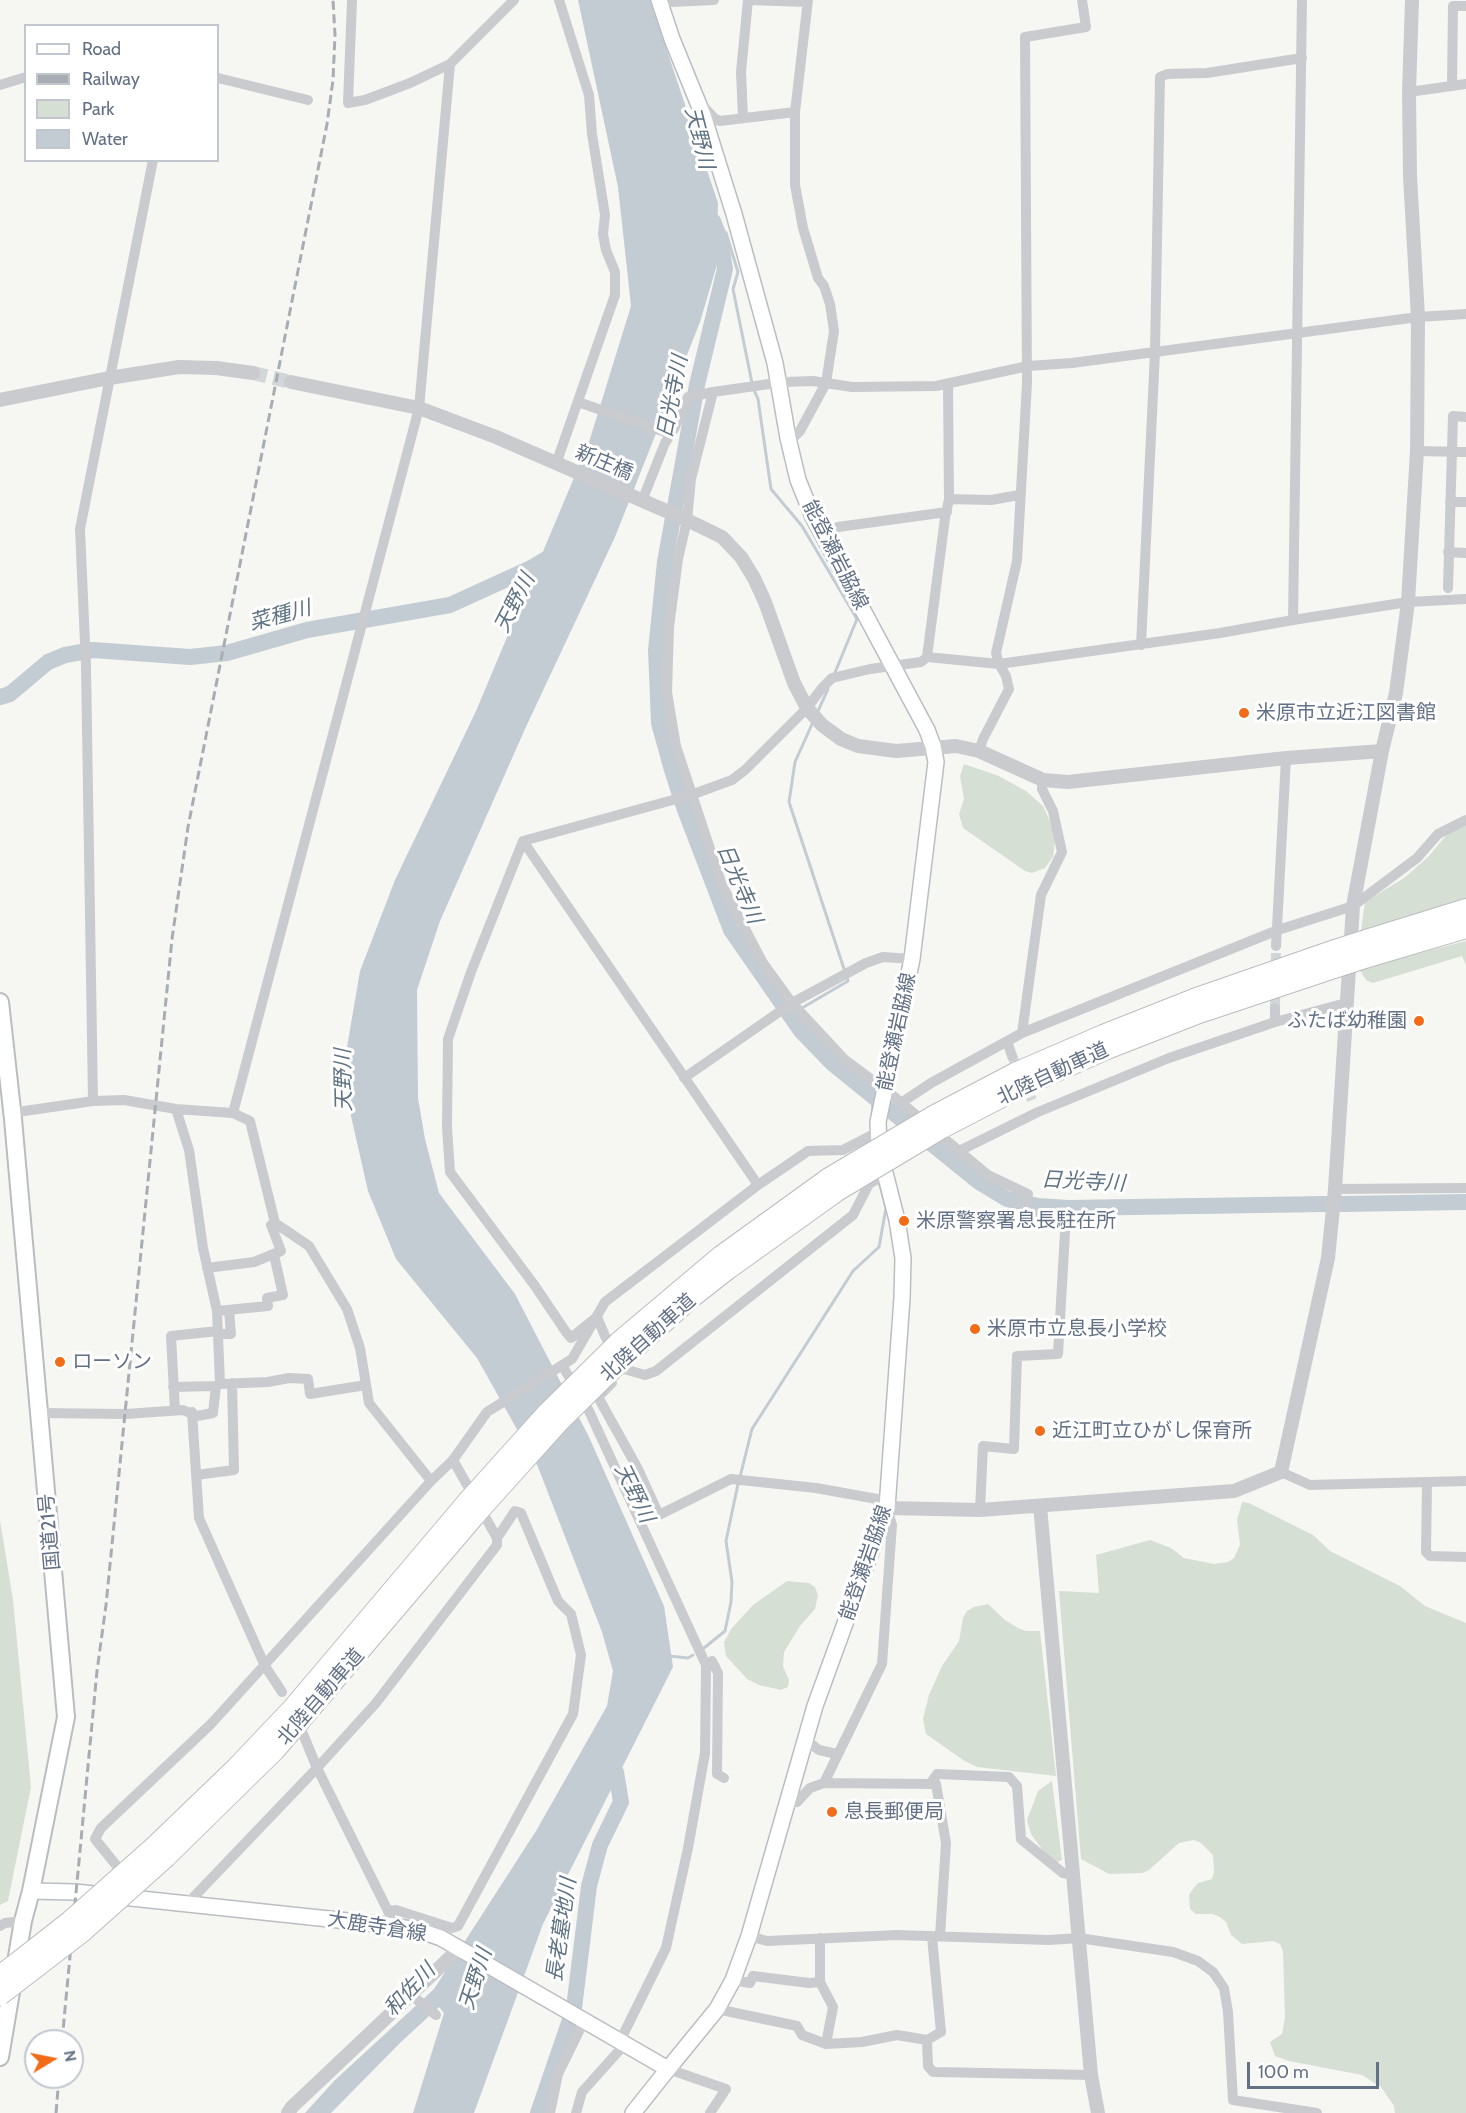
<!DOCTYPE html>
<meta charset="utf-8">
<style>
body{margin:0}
#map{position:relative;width:1466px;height:2113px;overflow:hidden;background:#f6f7f3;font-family:Cabin,sans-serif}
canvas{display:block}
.legend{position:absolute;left:24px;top:24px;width:195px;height:138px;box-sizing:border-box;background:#fff;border:2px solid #c1c6cf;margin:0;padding:8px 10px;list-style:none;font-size:18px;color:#637186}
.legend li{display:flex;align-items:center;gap:12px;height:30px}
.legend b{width:30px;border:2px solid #c1c6cf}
.north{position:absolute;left:24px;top:2029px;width:60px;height:60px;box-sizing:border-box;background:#fff;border:2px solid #c1c6cf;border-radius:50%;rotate:80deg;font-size:16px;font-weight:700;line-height:24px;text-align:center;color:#637186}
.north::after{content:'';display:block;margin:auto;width:21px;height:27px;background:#f26b17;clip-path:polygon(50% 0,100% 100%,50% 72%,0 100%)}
.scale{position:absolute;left:1247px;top:2062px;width:132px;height:27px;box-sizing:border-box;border:3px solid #637186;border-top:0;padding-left:8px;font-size:18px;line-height:21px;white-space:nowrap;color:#637186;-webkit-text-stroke:4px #fff;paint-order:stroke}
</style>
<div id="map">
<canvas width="1466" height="2113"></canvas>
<ul class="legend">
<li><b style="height:8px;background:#fff"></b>Road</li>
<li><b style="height:8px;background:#a8acb3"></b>Railway</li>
<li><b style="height:16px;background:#d6dfd3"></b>Park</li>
<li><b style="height:16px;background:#c3ccd3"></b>Water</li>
</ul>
<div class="north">N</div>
<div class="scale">100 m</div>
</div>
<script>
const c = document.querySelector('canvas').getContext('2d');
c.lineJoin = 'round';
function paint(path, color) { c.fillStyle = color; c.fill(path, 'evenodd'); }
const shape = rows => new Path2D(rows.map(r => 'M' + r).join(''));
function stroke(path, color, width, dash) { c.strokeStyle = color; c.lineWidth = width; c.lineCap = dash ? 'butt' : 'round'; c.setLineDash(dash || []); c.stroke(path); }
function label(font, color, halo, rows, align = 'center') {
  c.font = font + ' Cabin,"Noto Sans JP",sans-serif'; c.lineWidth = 6; c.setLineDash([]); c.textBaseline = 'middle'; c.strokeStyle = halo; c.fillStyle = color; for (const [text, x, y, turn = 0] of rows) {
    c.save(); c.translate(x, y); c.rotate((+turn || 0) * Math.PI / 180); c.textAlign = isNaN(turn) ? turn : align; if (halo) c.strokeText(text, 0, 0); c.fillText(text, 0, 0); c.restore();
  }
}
const green = shape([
 [964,764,999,776,1026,791,1043,806,1056,834,1053,857,1045,868,1032,873,1025,871,963,828,959,814,964,799,960,776],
 [1466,824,1466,898,1361,931,1365,902,1404,878,1428,857,1449,832],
 [1466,941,1466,965,1462,956,1373,983,1366,980,1359,969],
 [1242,1502,1249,1503,1313,1535,1330,1551,1400,1586,1425,1606,1466,1623,1466,2113,1395,2113,1394,2106,1381,2087,1362,2075,1289,2061,1275,2056,1270,2042,1282,2034,1285,2018,1283,1951,1280,1944,1273,1941,1242,1944,1231,1935,1226,1922,1220,1917,1213,1914,1196,1914,1190,1909,1189,1895,1193,1889,1198,1883,1212,1879,1214,1872,1213,1855,1201,1843,1194,1840,1179,1843,1149,1870,1142,1873,1109,1874,1081,1859,1059,1591,1099,1593,1096,1555,1150,1540,1171,1548,1184,1558,1214,1564,1228,1562,1234,1558,1240,1545,1237,1520],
 [0,1520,13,1600,31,1787,8,1901,0,1905],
 [787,1581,809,1583,815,1587,818,1595,815,1609,800,1626,784,1652,783,1666,789,1680,788,1687,781,1690,759,1685,747,1679,726,1656,724,1642,732,1628,753,1605],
 [988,1604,1005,1620,1018,1628,1026,1631,1040,1631,1056,1776,977,1767,963,1760,926,1734,923,1719,929,1695,942,1666,959,1641,963,1618,967,1611,974,1607],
 [1052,1781,1062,1860,1055,1863,1049,1859,1031,1834,1027,1820,1038,1791]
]);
const water = shape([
 [578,0,650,0,718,203,716,268,700,322,615,537,525,729,440,921,417,990,418,1098,425,1139,439,1193,515,1294,589,1437,664,1606,673,1667,543,1924,474,2113,413,2113,444,2013,439,2007,401,2042,331,2113,305,2113,335,2080,434,1989,536,1831,607,1706,613,1671,602,1632,538,1467,477,1358,396,1259,368,1191,351,1116,347,1047,360,971,395,880,476,711,589,442,631,306,618,187]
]);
const stream = shape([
 [714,222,726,233,738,272,733,289,752,383],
 [754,390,758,399,771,489,802,526,857,619,834,675],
 [817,713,828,689],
 [802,1008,848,981,789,802,795,762,813,722],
 [872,1117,874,1084],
 [740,1477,752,1429,853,1271,879,1247,886,1208,879,1181],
 [704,1648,725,1631,731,1602,732,1582,726,1541,738,1484],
 [669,1656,688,1658,693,1655]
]);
const river = shape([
 [705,216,713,221,720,239,725,269,697,385,665,562,656,650,659,723,672,770,685,810,731,930,801,1031,832,1063,979,1182,1007,1199,1038,1206,1068,1208,1326,1204],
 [0,697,10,694,48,662,65,655,93,650,190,657,227,653,307,630,450,605,531,568,556,553],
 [1341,1204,1466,1202],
 [538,2113,574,2008,589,1886,600,1845,621,1802,616,1772,603,1761]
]);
const minorTunnel = shape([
 [1275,1008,1276,946],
 [1012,1056,1032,1100]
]);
const tertiaryTunnel = shape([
 [253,373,291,382]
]);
const minor = shape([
 [352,0,348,103,365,100,410,83,450,64,514,0],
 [670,0,671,2,714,0],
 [1302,0,1293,620,1408,602,1466,599],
 [218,78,308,100],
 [0,85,26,77],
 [1452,86,1453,6,1466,6],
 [1409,92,1466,84],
 [701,104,715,119,720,121,795,112],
 [743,118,741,72,748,0,807,2],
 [784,382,813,381,852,387,936,386,1028,366,1072,363,1418,317,1466,314],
 [769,384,713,392,691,479,687,520,678,559,669,627,667,692,676,746,722,885,763,963,792,1003,844,1059,891,1094,988,1175,1028,1194,1026,1213,1066,1215,1058,1354,1017,1356,1014,1449,983,1446,980,1510],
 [948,384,949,499],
 [578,402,671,434],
 [788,438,794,437,800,431,826,383,834,331,830,304,824,286,818,278,803,228,795,185,795,112,808,0],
 [1417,451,1466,452],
 [556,464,615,295,615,272,606,250,603,234,605,215,592,134,589,95,559,0],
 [642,501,665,443,675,427,688,397,713,392],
 [1450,502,1466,502],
 [823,535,838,527,947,512],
 [1448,552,1466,553],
 [1448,588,1453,416,1466,417],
 [1141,645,1155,352,1160,77,1167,74,1207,73,1302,58],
 [927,657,999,664,1220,633,1293,620],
 [979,751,983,739,1009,689,1006,676,999,664,996,653,1017,561,1027,383,1025,37,1086,27,1082,0],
 [523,841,758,1185],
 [1276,946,1286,758],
 [1275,1008,1275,1022],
 [1022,1033,1041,895,1062,852,1053,811,1042,789,1043,780],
 [1007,1041,1012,1056],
 [684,1078,792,1003,866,963,883,957,912,959],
 [93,1101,86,666,80,529,153,160],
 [901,1103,931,1083,1022,1033,1278,930,1353,906,1417,858,1438,834,1466,820],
 [11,1113,93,1101,124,1100,176,1109,233,1113,250,1121,275,1223,309,1246,347,1309,360,1348,369,1403,431,1481],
 [233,1113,419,408,450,64],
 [959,1151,1038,1112,1169,1058,1275,1022,1346,1003],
 [885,1175,869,1184,853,1215,656,1371,645,1375,624,1369,605,1336,597,1317,571,1338,566,1332,535,1286,450,1172,447,1127,448,1039,471,972,523,841,691,795,732,780,745,770,807,708,822,688,832,678,870,669,921,662,927,657,945,518,949,499,991,500,1019,495],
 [1335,1189,1466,1188],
 [207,1268,254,1262,281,1251,271,1225,275,1223],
 [217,1311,268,1306,267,1298,283,1295,274,1255],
 [218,1334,231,1334,229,1310],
 [562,1365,589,1411,706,1665,705,1753,688,1848,666,1948,620,2041],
 [612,1383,598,1397,638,1469,659,1515,731,1479,816,1488,888,1501],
 [220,1384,268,1382,289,1378,308,1379,310,1394,366,1385],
 [173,1387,216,1386],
 [175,1410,171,1336,218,1331],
 [192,1412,199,1518,265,1666,282,1692],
 [39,1413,126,1414,183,1410,197,1416,213,1413,216,1386,220,1384,217,1311,203,1248,189,1150,176,1109],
 [1281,1472,1310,1485,1466,1481],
 [196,1475,234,1470,232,1383],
 [1427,1482,1426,1552,1430,1556,1466,1557],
 [706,1665,712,1661,718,1673,717,1774,724,1778],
 [303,1734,317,1768,390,1915],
 [806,1740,819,1750,837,1754],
 [824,1783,936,1784,946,1843,940,1936],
 [930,1784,937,1774,1009,1777,1017,1786,1021,1839,1063,1873,1073,1875],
 [789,1803,797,1802,810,1788,824,1783,882,1664,892,1525,887,1508],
 [125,1876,95,1839,101,1828,211,1724,431,1481,453,1460],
 [187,1904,317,1768,376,1703,497,1545,497,1538],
 [388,1911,396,1910,452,1928,458,1926,573,1714,581,1655,571,1614,558,1601,521,1513,515,1511,497,1538,453,1460,487,1412,572,1359,605,1302,758,1185,808,1151,843,1150,878,1132],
 [0,1926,5,1923,23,1921],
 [749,1936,767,1941,897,1935,1049,1940,1079,1938,1173,1952,1198,1961,1213,1972,1224,1988,1228,2012,1233,2100,1317,2113],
 [932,1937,941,2032,927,2040,928,2066,933,2072,1091,2075],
 [820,1938,820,1982,833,2007,826,2044],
 [733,1980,750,1983,753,1976,809,1983,820,1982],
 [410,1994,436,2015],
 [717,2009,797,2026,802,2035,826,2044,862,2042,897,2035,927,2040],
 [668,2069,726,2089,710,2113],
 [550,2113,558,2074,584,2021],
 [576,2113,582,2092,625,2044]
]);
const tertiary = shape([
 [291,382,419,408,496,437,687,520,722,537,741,557,754,578,765,602,794,683,807,708,822,725,841,739,858,746,896,751,956,746,979,751,1043,780,1068,782,1286,758,1382,751],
 [0,400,109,378,179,367,216,368,253,373],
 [1040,1506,1091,2075,1098,2113],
 [887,1508,980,1510,1234,1491,1281,1472,1328,1258,1335,1189,1353,906,1382,751,1396,693,1408,602,1417,451,1418,317,1410,176,1409,92,1412,0],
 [288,2113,292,2107,460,1948]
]);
const secondary = shape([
 [659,0,672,39,703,115,734,214,775,363,788,438,798,480,813,517,927,730,933,746,936,762,912,959,878,1122,879,1144,882,1161,897,1220,903,1258,902,1298,887,1508,815,1706,749,1936,733,1980,717,2009,668,2069],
 [31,1891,75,1892,395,1926,421,1931,441,1938,668,2069,633,2113]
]);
const trunk = shape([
 [0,1002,13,1119,66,1717,31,1891,23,1921,0,2057]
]);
const motorway = shape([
 [1366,940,1466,909],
 [1365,958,1466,928],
 [935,1115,1015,1073,1103,1035,1194,999,1335,950],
 [942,1128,1021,1087,1107,1049,1199,1013,1334,968],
 [619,1342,721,1256,829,1178],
 [625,1357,691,1298,728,1269,837,1191],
 [155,1846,236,1768,292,1709,468,1501],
 [166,1857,275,1750,477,1513]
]);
const rail = shape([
 [62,2041,97,1671,106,1605,172,939,188,827,327,124,333,80,335,35,333,0],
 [56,2113,59,2077]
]);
const motorwayBridge = shape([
 [1335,950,1366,940],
 [1334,968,1365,958],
 [829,1178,935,1115],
 [837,1191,942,1128],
 [468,1501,548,1412,619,1342],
 [477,1513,557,1424,625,1357],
 [0,1976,69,1922,155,1846],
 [0,1995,82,1932,166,1857]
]);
const markers = [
 [1244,713,6,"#f26b17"],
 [1419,1021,6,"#f26b17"],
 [904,1221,6,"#f26b17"],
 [975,1329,6,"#f26b17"],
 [60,1362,6,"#f26b17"],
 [1040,1431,6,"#f26b17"],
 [832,1812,6,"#f26b17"]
];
const streetNames = [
 ["新庄橋",604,463,23],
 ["能登瀬岩脇線",835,555,63],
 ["能登瀬岩脇線",897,1032,-78],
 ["北陸自動車道",1053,1074,-25],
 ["北陸自動車道",648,1338,-42],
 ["国道21号",50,1532,-95],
 ["能登瀬岩脇線",866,1563,-71],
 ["北陸自動車道",321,1697,-49],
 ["大鹿寺倉線",377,1927,9]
];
const poiNames = [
 ["米原市立近江図書館",1256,713],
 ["ふたば幼稚園",1407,1021,"right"],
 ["米原警察署息長駐在所",916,1221],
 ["米原市立息長小学校",987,1329],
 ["ローソン",72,1362],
 ["近江町立ひがし保育所",1052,1431],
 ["息長郵便局",844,1812]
];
const waterNames = [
 ["天野川",699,138,76],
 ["日光寺川",673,397,-79],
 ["天野川",515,603,-63],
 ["菜種川",280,616,-15],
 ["日光寺川",739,884,67],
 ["天野川",344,1080,-91],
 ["日光寺川",1083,1182,3],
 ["天野川",634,1493,64],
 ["長老墓地川",562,1930,-82],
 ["天野川",476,1979,-72],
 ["和佐川",410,1990,-47]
];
paint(green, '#d6dfd3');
paint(water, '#c3ccd3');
stroke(stream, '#c3ccd3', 3);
stroke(river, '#c3ccd3', 16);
stroke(minorTunnel, '#d1d6d8', 10, [10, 5]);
stroke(tertiaryTunnel, '#d1d6d8', 14, [14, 7]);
stroke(secondary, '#babec3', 18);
stroke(trunk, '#babdc0', 20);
stroke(motorway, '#babdc0', 22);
stroke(minor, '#c9cbcf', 10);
stroke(tertiary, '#c9cbcf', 14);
stroke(secondary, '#fff', 15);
stroke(trunk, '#fff', 16);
stroke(motorway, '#fff', 20);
stroke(rail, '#a8acb3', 3, [9, 4.5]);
stroke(motorwayBridge, '#babdc0', 22, []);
stroke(motorwayBridge, '#fff', 20);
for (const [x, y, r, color] of markers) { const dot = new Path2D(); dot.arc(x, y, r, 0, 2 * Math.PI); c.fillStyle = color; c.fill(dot); stroke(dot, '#fff', 2); }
label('20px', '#637186', '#fff', streetNames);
label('20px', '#637186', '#fff', poiNames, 'left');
label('italic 21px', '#5f7383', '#fff', waterNames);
</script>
